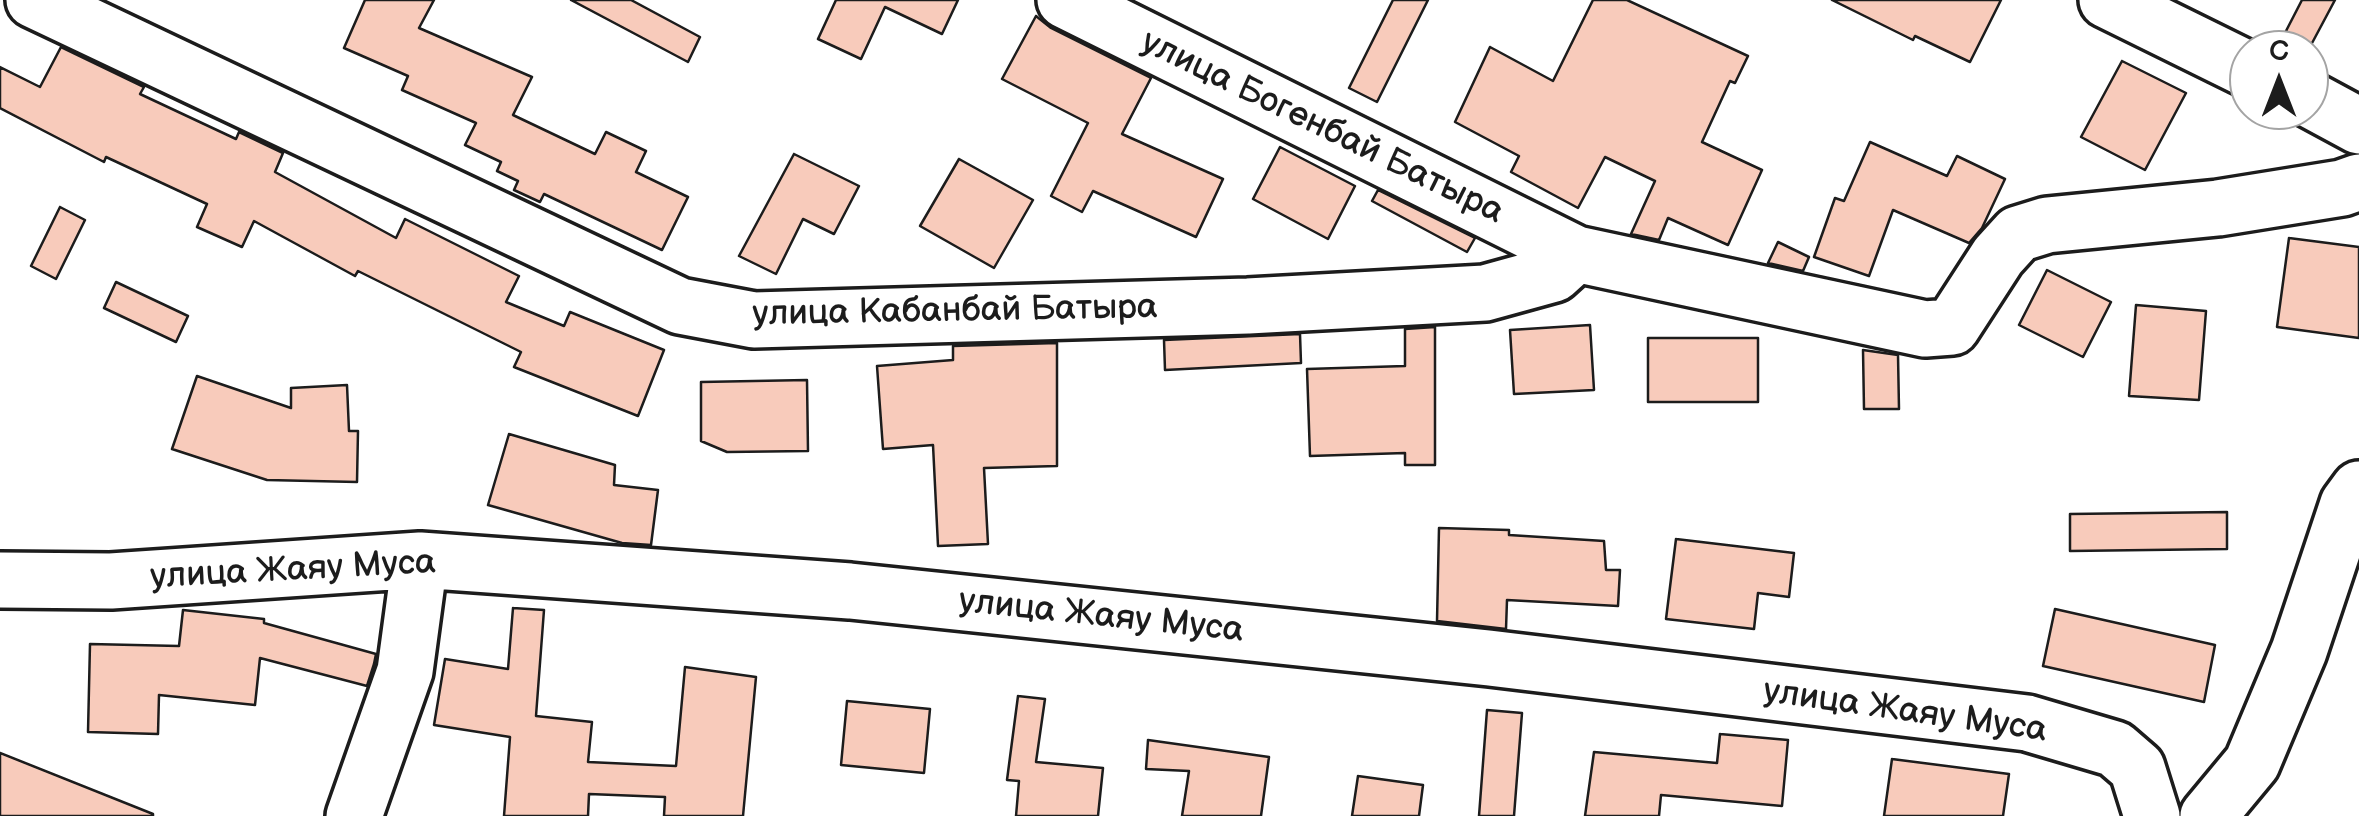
<!DOCTYPE html>
<meta charset="utf-8">
<style>
body{margin:0}
#map{position:relative;width:2359px;height:816px;overflow:hidden;background:#fff;font-family:"Balsamiq Sans",sans-serif}
canvas{display:block}
.north{position:absolute;left:2229px;top:30px;width:100px;height:100px;box-sizing:border-box;background:#fff;border:2px solid #a4a4a4;border-radius:50%;rotate:0deg;font-size:28px;font-weight:700;line-height:40px;text-align:center;color:#1c1c1c}
.north::after{content:'';display:block;margin:auto;width:35px;height:45px;background:#1c1c1c;clip-path:polygon(50% 0,100% 100%,50% 72%,0 100%)}
</style>
<div id="map">
<canvas width="2359" height="816"></canvas>
<div class="north">С</div>
</div>
<script>
const c = document.querySelector('canvas').getContext('2d');
c.lineJoin = 'round';
function paint(path, color) { c.fillStyle = color; c.fill(path, 'evenodd'); }
const shape = rows => new Path2D(rows.map(r => 'M' + r).join(''));
function stroke(path, color, width, dash) { c.strokeStyle = color; c.lineWidth = width; c.lineCap = dash ? 'butt' : 'round'; c.setLineDash(dash || []); c.stroke(path); }
function label(font, color, halo, rows, align = 'center') {
  c.font = font + ' "Balsamiq Sans",sans-serif'; c.lineWidth = 8; c.setLineDash([]); c.textBaseline = 'middle'; c.strokeStyle = halo; c.fillStyle = color; for (const [text, x, y, turn = 0] of rows) {
    c.save(); c.translate(x, y); c.rotate((+turn || 0) * Math.PI / 180); c.textAlign = isNaN(turn) ? turn : align; if (halo) c.strokeText(text, 0, 0); c.fillText(text, 0, 0); c.restore();
  }
}
const building = shape([
 [365,0,434,0,419,28,532,77,513,115,595,154,606,132,646,151,636,172,688,197,662,250,544,194,540,202,514,190,518,181,497,171,501,162,465,145,476,123,402,90,408,76,344,48,365,0],
 [571,0,631,0,700,37,688,62,571,0],
 [836,0,958,0,942,34,885,7,861,59,818,39,836,0],
 [1393,0,1428,0,1377,102,1349,88,1393,0],
 [1593,0,1627,0,1748,56,1735,83,1730,81,1702,142,1762,170,1728,245,1668,218,1659,240,1631,234,1655,181,1605,157,1578,208,1511,172,1519,156,1455,122,1490,47,1553,81,1593,0],
 [1832,0,2001,0,1970,62,1915,36,1913,40,1832,0],
 [2302,0,2335,0,2311,45,2286,31,2302,0],
 [1036,16,1051,28,1151,78,1122,134,1223,179,1196,237,1093,191,1082,212,1051,196,1088,123,1002,79,1036,16],
 [61,47,144,87,140,94,236,139,239,132,283,153,275,172,396,238,405,219,519,276,506,302,564,326,570,312,664,350,638,416,514,367,521,352,358,271,355,276,254,221,242,247,197,227,207,204,106,157,104,162,0,108,0,67,40,87,61,47],
 [2122,61,2186,93,2145,170,2081,137,2122,61],
 [1870,142,1947,176,1957,156,2005,179,1982,228,1969,243,1893,210,1869,276,1814,257,1835,198,1844,201,1870,142],
 [1280,147,1355,186,1328,239,1253,199,1280,147],
 [794,154,859,186,834,234,803,219,776,274,739,256,794,154],
 [959,159,1033,200,994,268,920,226,959,159],
 [1378,190,1475,238,1467,252,1372,201,1378,190],
 [60,207,85,220,56,279,31,266,60,207],
 [2289,238,2359,247,2359,338,2277,327,2289,238],
 [1778,242,1809,257,1803,271,1768,263,1778,242],
 [2047,270,2111,302,2083,357,2019,325,2047,270],
 [116,282,188,316,176,342,104,308,116,282],
 [2136,305,2206,311,2199,400,2129,396,2136,305],
 [1590,325,1594,390,1514,394,1510,330,1590,325],
 [1435,327,1435,465,1405,465,1405,453,1310,456,1307,369,1405,366,1405,329,1435,327],
 [1300,334,1301,363,1165,370,1164,340,1300,334],
 [1648,338,1758,338,1758,402,1648,402,1648,338],
 [1057,343,1057,466,984,468,988,544,938,546,933,445,883,449,877,366,953,360,953,346,1057,343],
 [1863,350,1898,355,1899,409,1864,409,1863,350],
 [197,376,291,408,291,388,347,385,349,431,358,431,357,482,267,480,172,449,197,376],
 [807,380,808,451,727,452,701,441,701,382,807,380],
 [509,434,615,465,614,485,658,490,651,545,622,543,488,505,509,434],
 [2227,512,2227,549,2070,551,2070,514,2227,512],
 [1439,528,1509,530,1509,535,1604,541,1606,570,1620,570,1618,606,1507,600,1506,629,1437,621,1439,528],
 [1676,539,1794,553,1789,597,1758,593,1754,629,1666,619,1676,539],
 [513,608,544,610,536,716,592,722,588,762,676,766,685,667,756,677,743,816,664,816,665,797,589,794,588,816,504,816,510,737,434,725,445,659,508,669,513,608],
 [2055,609,2215,645,2204,702,2043,666,2055,609],
 [183,610,264,619,264,623,376,654,374,664,367,686,260,658,255,705,159,695,158,734,88,732,90,644,179,646,183,610],
 [1018,696,1045,699,1036,762,1103,768,1098,816,1016,816,1019,781,1007,780,1018,696],
 [847,701,930,709,924,773,841,765,847,701],
 [1487,710,1522,713,1514,816,1479,816,1487,710],
 [1720,734,1788,740,1782,806,1661,795,1659,816,1585,816,1594,752,1717,763,1720,734],
 [1148,740,1269,757,1261,816,1182,816,1189,771,1146,769,1148,740],
 [0,753,153,814,153,816,0,816,0,753],
 [1892,759,2009,774,2003,816,1884,816,1892,759],
 [1358,776,1423,785,1419,816,1352,816,1358,776]
]);
const minor = shape([
 [34,0,680,306,754,320,1248,306,1485,293,1554,274,1576,254],
 [1065,0,1576,254,1925,329,1952,327,1998,256,2018,234,2047,225,2218,208,2342,188,2359,182],
 [2107,0,2249,70],
 [2309,99,2359,126],
 [0,580,111,581,420,560,850,591,1489,658,2027,723,2115,749,2137,768,2152,816],
 [354,816,405,671,420,560],
 [2208,816,2252,763,2299,651,2348,504,2359,489]
]);
const streetNames = [
 ["улица Богенбай Батыра",1322,128,26],
 ["улица Кабанбай Батыра",955,312,-1],
 ["улица Жаяу Муса",293,571,-3],
 ["улица Жаяу Муса",1101,617,6],
 ["улица Жаяу Муса",1905,712,8]
];
paint(building, '#f8cbbb');
stroke(building, '#1c1c1c', 2.5);
stroke(minor, '#1c1c1c', 62);
stroke(minor, '#fff', 55);
label('35px', '#1c1c1c', '#fff', streetNames);
</script>
